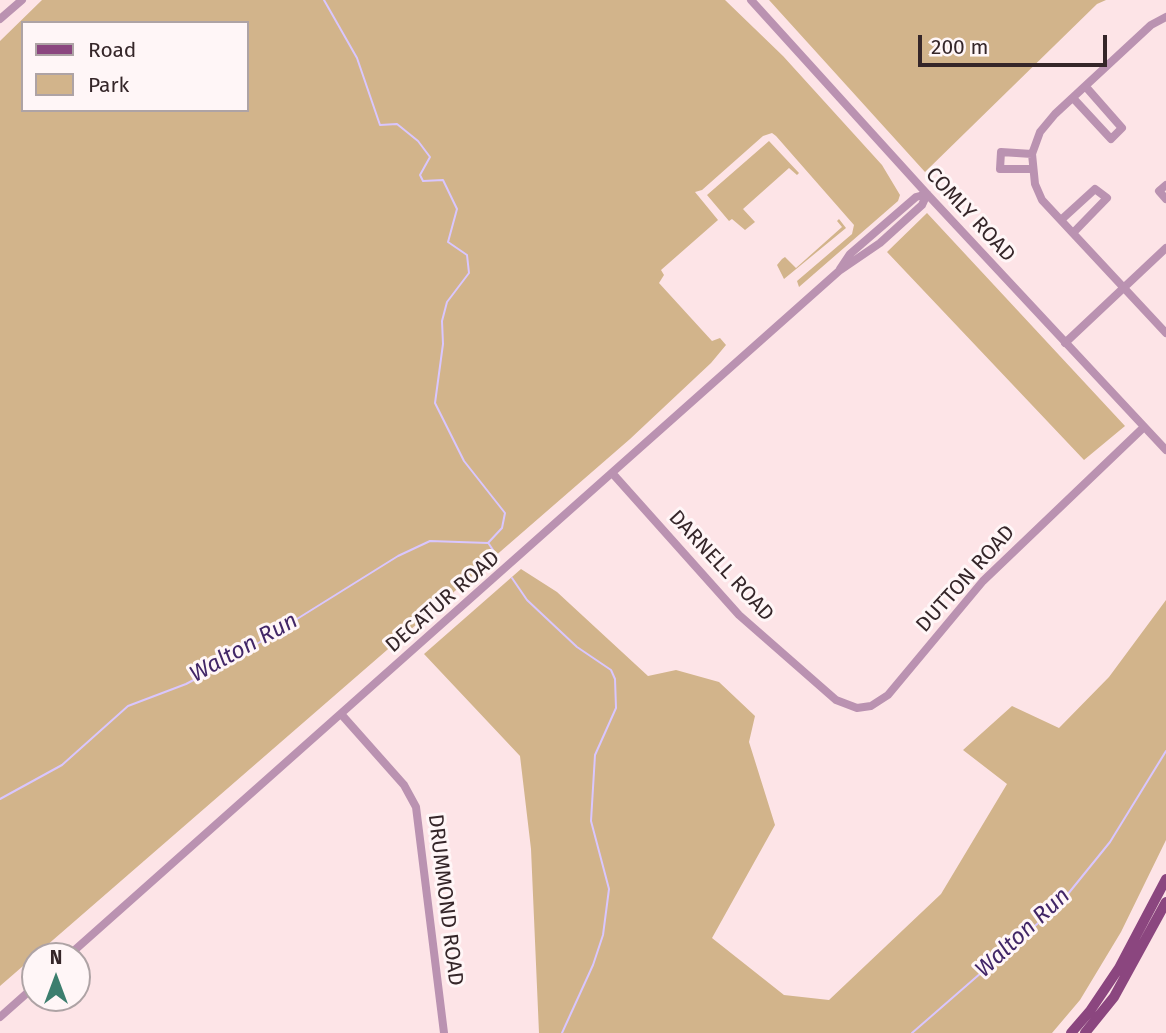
<!DOCTYPE html>
<style>
body{margin:0}
#map{position:relative;width:1166px;height:1033px;overflow:hidden;background:#fde4e7;font-family:"Fira Sans",sans-serif}
canvas{display:block}
.legend{position:absolute;left:21px;top:21px;width:228px;height:91px;box-sizing:border-box;background:#fff6f7;border:2px solid #aea3a5;margin:0;padding:9px 12px;list-style:none;font-size:21px;color:#352629}
.legend li{display:flex;align-items:center;gap:14px;height:35px}
.legend b{width:35px;border:2px solid #aea3a5}
.north{position:absolute;left:21px;top:942px;width:70px;height:70px;box-sizing:border-box;background:#fff6f7;border:2px solid #aea3a5;border-radius:50%;rotate:0deg;font-size:19px;font-weight:700;line-height:28px;text-align:center;color:#352629}
.north::after{content:'';display:block;margin:auto;width:24px;height:32px;background:#3c7e6e;clip-path:polygon(50% 0,100% 100%,50% 72%,0 100%)}
.scale{position:absolute;left:918px;top:35px;width:189px;height:32px;box-sizing:border-box;border:4px solid #352629;border-top:0;padding-left:9px;font-size:21px;line-height:24px;white-space:nowrap;color:#352629;-webkit-text-stroke:5px #fff6f7;paint-order:stroke}
</style>
<div id="map">
<canvas width="1166" height="1033"></canvas>
<ul class="legend">
<li><b style="height:9px;background:#8b467f"></b>Road</li>
<li><b style="height:19px;background:#d2b48b"></b>Park</li>
</ul>
<div class="north">N</div>
<div class="scale">200 m</div>
</div>
<script>
const c = document.querySelector('canvas').getContext('2d');
c.lineJoin = 'round';
function paint(path, color) { c.fillStyle = color; c.fill(path, 'evenodd'); }
const shape = rows => new Path2D(rows.map(r => 'M' + r).join(''));
function stroke(path, color, width, dash) { c.strokeStyle = color; c.lineWidth = width; c.lineCap = dash ? 'butt' : 'round'; c.setLineDash(dash || []); c.stroke(path); }
function label(font, color, halo, rows, align = 'center') {
  c.font = font + ' "Fira Sans",sans-serif'; c.lineWidth = 6; c.setLineDash([]); c.textBaseline = 'middle'; c.strokeStyle = halo; c.fillStyle = color; for (const [text, x, y, turn = 0] of rows) {
    c.save(); c.translate(x, y); c.rotate((+turn || 0) * Math.PI / 180); c.textAlign = isNaN(turn) ? turn : align; if (halo) c.strokeText(text, 0, 0); c.fillText(text, 0, 0); c.restore();
  }
}
const green = shape([
 [42,0,725,0,783,56,882,165,900,195,898,201,799,287,797,281,852,234,854,225,776,136,772,133,763,136,702,190,695,192,718,220,661,270,664,275,659,283,712,341,720,338,726,345,711,363,630,439,0,986,0,41],
 [23,23,247,23,247,110,23,110],
 [769,0,1106,0,1097,4,925,172],
 [769,141,799,173,797,175,789,168,743,209,755,222,745,230,732,219,729,221,707,195],
 [927,213,1125,426,1084,460,887,252],
 [839,219,846,228,784,279,777,265,782,259,785,257,796,268,842,227,837,221],
 [521,569,557,592,648,676,676,670,719,682,755,716,749,742,775,825,712,938,784,995,829,1000,941,894,1007,784,963,750,1012,706,1059,728,1109,677,1166,600,1166,840,1121,932,1080,1000,1052,1033,539,1033,531,849,520,756,424,654]
]);
const stream = shape([
 [324,0,357,58,380,125,397,124,418,141,430,157,420,175,423,181,443,180,457,209,448,242,467,255,469,273,447,302,442,321,443,344,435,403,464,461,505,513,502,528,488,543],
 [489,544,497,556],
 [512,578,527,600,577,647,611,670,615,679,616,708,595,755,591,821,609,889,603,935,593,965,562,1033],
 [0,799,62,765,128,706,186,684,228,662,398,556,430,541,488,543],
 [912,1033,1059,905,1110,842,1166,751]
]);
const minor = shape([
 [751,0,927,194,1166,450],
 [1166,17,1151,25,1055,114,1040,132,1032,154,1035,184,1042,200,1166,333],
 [0,19,22,0],
 [1073,98,1111,139,1122,128,1086,87],
 [1032,154,1001,152,1000,169,1032,169],
 [1166,185,1159,191,1166,199],
 [1061,220,1095,189,1107,198,1073,233],
 [840,269,850,254,916,197,927,194],
 [1065,343,1166,248],
 [613,474,739,615,836,700,857,708,871,706,888,695,983,581,1144,427],
 [341,714,404,785,416,807,444,1033],
 [68,956,839,271,880,243,922,205,927,194],
 [0,1017,35,986]
]);
const major = shape([
 [1071,1033,1090,1011,1119,968,1166,879],
 [1085,1033,1114,997,1166,902]
]);
const streetNames = [
 ["COMLY ROAD",970,215,47],
 ["DARNELL ROAD",721,566,47],
 ["DUTTON ROAD",966,579,-48],
 ["DECATUR ROAD",443,602,-41],
 ["DRUMMOND ROAD",445,900,83]
];
const waterNames = [
 ["Walton Run",244,648,-29],
 ["Walton Run",1023,933,-43]
];
paint(green, '#d2b48b');
stroke(stream, '#d9c6fe', 2);
stroke(minor, '#ba92b1', 8);
stroke(major, '#8b467f', 10);
label('21px', '#352629', '#fff6f7', streetNames);
label('italic 23px', '#422667', '#fff6f7', waterNames);
</script>
